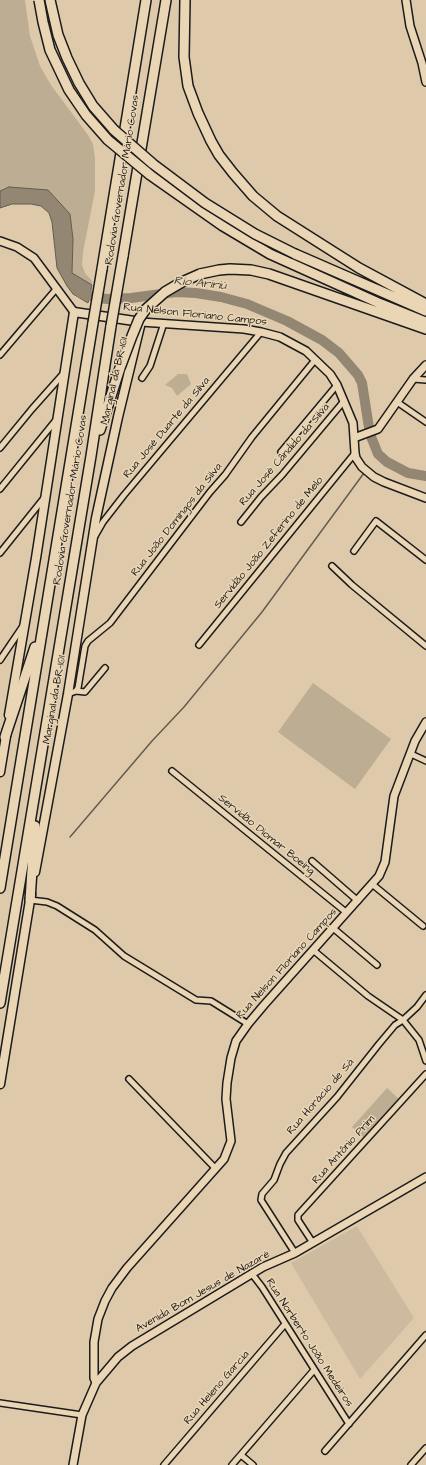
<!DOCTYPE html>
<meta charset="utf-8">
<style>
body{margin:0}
canvas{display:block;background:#decaab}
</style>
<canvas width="426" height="1465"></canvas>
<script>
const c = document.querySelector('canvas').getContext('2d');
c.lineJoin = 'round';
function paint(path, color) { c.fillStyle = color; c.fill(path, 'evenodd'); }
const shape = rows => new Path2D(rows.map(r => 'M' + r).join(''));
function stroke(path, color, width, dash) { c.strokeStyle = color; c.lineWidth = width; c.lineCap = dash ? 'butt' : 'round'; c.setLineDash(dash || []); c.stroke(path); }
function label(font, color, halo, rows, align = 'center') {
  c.font = font + ' "Architects Daughter",sans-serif'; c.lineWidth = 3; c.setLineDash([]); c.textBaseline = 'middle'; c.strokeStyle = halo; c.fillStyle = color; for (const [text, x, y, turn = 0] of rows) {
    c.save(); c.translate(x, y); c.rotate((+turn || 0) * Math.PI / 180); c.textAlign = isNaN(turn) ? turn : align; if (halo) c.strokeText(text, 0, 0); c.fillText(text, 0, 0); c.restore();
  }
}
const built = shape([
 [357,1226,414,1318,360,1379,291,1263]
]);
const green = shape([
 [0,0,25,0,30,36,40,66,51,85,88,135,93,144,95,158,95,191,83,252,82,265,85,273,92,281,92,285,72,273,73,239,70,214,9,187,0,191],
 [178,374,187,374,191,384,177,396,172,388,165,385],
 [313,683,391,739,355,789,278,732],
 [387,1088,399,1099,364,1138,352,1127]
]);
const water = shape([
 [9,187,48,190,70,214,73,239,72,273,92,285,88,303,73,294,67,286,57,268,52,222,49,213,41,206,31,204,12,204,0,208,0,191,9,187]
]);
const stream = shape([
 [70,837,152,741,184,707,262,612,364,473]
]);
const river = shape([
 [77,290,81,293,98,298,108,299,131,298,176,292,196,293,221,297,247,304,287,321,322,340,339,353,358,375,362,383,370,434,378,454,387,462,408,473,426,476]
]);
const street = shape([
 [0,355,57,288],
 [142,378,150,366,164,323],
 [413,379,426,380],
 [397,402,426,422],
 [0,448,32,409,64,373],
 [281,452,337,385],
 [0,489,56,420],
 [241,522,261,497,282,475,344,401],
 [95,536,103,522,124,495,261,332],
 [354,551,376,521,426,560],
 [0,553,44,498],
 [332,566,352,585,426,646],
 [199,645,355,453],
 [0,660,23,626],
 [76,691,85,692,105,668],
 [68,694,76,691,78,688,85,646,88,641,110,623,210,492,225,475,252,437,315,360],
 [411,754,426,761],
 [172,771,347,913],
 [312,861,358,901],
 [372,884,423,926],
 [30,900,47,902,57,906,95,930,124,956,196,1000,211,1001,248,1024],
 [333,928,377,965],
 [313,950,368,996,403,1020,419,1040,426,1061],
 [129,1079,216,1169],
 [313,1243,298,1220,298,1215,426,1074],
 [295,1253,261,1200,262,1194,274,1180,280,1164,286,1153,337,1097,379,1044,395,1025,403,1020,417,1007,426,995],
 [252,1274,262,1287,349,1424],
 [0,1403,82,1415],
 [325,1451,426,1335],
 [241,1455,253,1465],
 [164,1465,285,1324],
 [232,1465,314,1370],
 [411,1465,426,1448]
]);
const secondary = shape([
 [406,0,410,26,422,63,426,82],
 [0,241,17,247,34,258,74,312],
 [141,322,244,329,261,332,280,337,306,351,330,374,337,385,353,423,355,453,356,458,362,467,374,477,384,482,426,498],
 [354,438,378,429,413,379,426,365],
 [96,1383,94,1378,94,1342,98,1319,105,1301,112,1288,127,1268,224,1159,231,1141,226,1099,227,1083,231,1058,236,1041,248,1024,264,1005,379,876,385,862,394,796,415,741,426,722],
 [73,1465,82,1415,96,1383,118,1357,132,1346,263,1267,295,1253,426,1177]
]);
const primary = shape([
 [9,715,36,558,74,312,141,322,118,417,96,518,68,694,35,872],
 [0,772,7,730],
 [0,1084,31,894]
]);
const highway = shape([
 [50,0,58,35,67,58,79,83,93,106,114,130],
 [185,0,184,57,188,86,198,113,211,141,219,155,233,173,253,196,277,216,359,268,426,304],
 [149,174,223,226,270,254,381,304,426,322],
 [295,254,426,311],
 [123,256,166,0],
 [102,269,146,0],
 [200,274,219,270,230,269,251,270,269,274,426,329],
 [100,430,120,368],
 [5,737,35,647],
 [0,888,93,323],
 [30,900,35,826],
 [0,1003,91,456,111,326]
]);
const highwayBridge = shape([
 [39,0,43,22,50,50,69,90,86,115,108,140,149,174],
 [114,130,153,164,205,203,255,234,295,254],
 [93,323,102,269],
 [111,326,123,256],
 [120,368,132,336,139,319,146,309,165,292,182,282,200,274]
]);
const streetNames = [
 ["Rodovia Governador Mário Covas",123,180,-81],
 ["Rua Nelson Floriano Campos",195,315,6],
 ["Marginal da BR-101",115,381,-77],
 ["Rua José Duarte da Silva",167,428,-50],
 ["Rua José Cândido da Silva",285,455,-49],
 ["Rodovia Governador Mário Covas",71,500,-81],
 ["Rua João Domingos da Silva",177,520,-52],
 ["Servidão João Zeferino de Melo",269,543,-51],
 ["Marginal da BR-101",55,700,-80],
 ["Servidão Diomar Boeing",266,835,39],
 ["Rua Nelson Floriano Campos",287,964,-48],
 ["Rua Horácio de Sá",321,1097,-49],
 ["Rua Antônio Prim",344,1150,-48],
 ["Avenida Bom Jesus de Nazaré",203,1292,-30],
 ["Rua Norberto João Medeiros",309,1343,57],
 ["Rua Heleno Garcia",217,1388,-49]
];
const waterNames = [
 ["Rio Aririú",200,284,6]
];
paint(built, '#cebb9f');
paint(green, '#bdad93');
paint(water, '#938773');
stroke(water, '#635c50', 1);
stroke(stream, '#635c50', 1.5);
stroke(river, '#938773', 10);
stroke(street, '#1c1c1c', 8);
stroke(secondary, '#1c1c1c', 10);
stroke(primary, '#1c1c1c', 11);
stroke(highway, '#1c1c1c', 12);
stroke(street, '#ead5b4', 5);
stroke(secondary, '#ead5b4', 7);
stroke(primary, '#ead5b4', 8);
stroke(highway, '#ead5b4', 9);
stroke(highwayBridge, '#1c1c1c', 12, []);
stroke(highwayBridge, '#ead5b4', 9);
label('11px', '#1c1c1c', '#ead5b4', streetNames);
label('italic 12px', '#46413a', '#ead5b4', waterNames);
</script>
